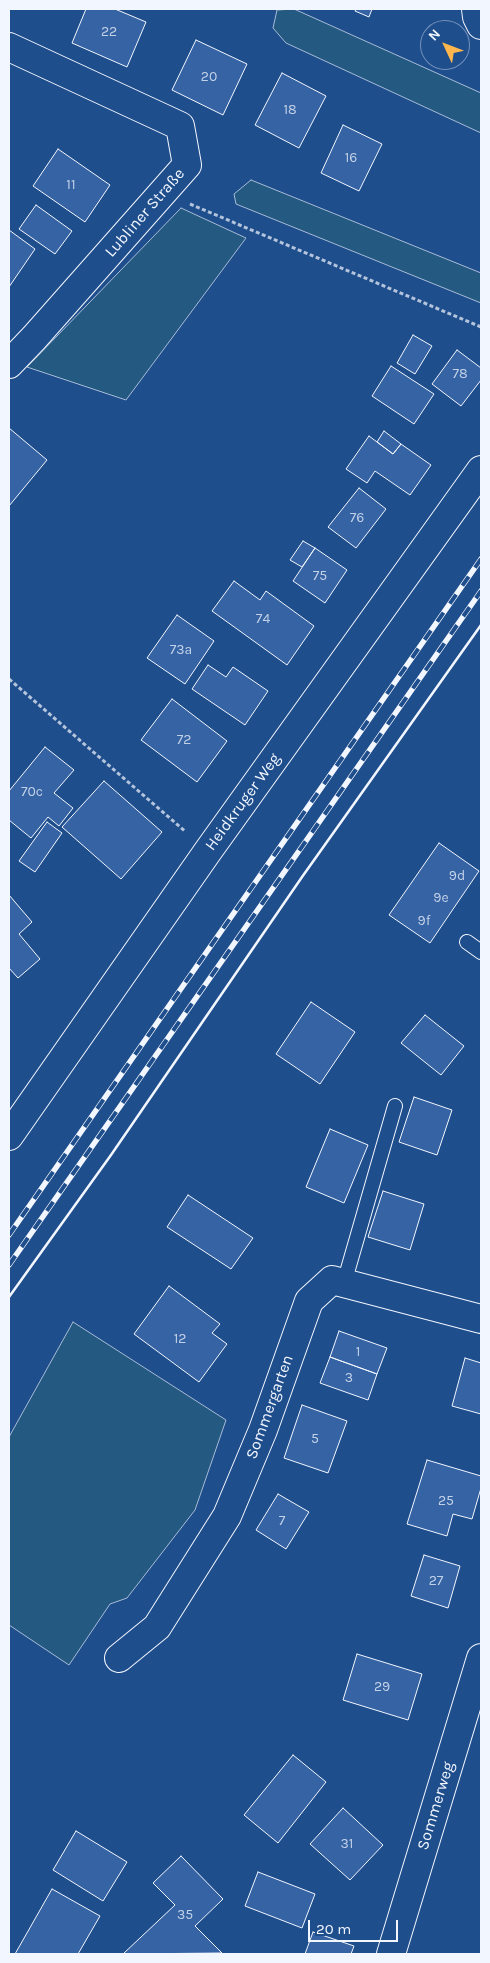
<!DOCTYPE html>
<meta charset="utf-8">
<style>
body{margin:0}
#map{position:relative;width:490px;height:1963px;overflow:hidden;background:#1f4e8c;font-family:Karla,sans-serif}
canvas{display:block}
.frame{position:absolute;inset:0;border:10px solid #f2f6ff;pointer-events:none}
.north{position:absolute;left:420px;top:20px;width:50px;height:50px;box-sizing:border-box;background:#1f4e8c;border:1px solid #7391ba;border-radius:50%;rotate:313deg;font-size:14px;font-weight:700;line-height:20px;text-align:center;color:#f2f6ff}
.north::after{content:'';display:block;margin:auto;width:18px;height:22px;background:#ffb74d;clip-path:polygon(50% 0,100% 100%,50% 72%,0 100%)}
.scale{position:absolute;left:308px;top:1920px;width:90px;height:22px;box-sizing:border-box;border:2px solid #f2f6ff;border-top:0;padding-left:6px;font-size:15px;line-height:18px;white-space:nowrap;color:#f2f6ff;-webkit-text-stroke:4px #1f4e8c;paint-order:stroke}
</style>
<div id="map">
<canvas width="490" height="1963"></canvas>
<div class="frame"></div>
<div class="north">N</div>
<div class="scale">20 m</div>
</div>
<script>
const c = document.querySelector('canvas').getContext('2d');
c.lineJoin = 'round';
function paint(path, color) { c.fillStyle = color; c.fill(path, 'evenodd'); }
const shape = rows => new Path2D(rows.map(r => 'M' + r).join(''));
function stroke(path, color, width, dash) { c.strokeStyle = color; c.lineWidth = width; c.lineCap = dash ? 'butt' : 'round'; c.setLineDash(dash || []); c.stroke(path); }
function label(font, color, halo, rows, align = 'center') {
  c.font = font + ' Karla,sans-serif'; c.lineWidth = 4; c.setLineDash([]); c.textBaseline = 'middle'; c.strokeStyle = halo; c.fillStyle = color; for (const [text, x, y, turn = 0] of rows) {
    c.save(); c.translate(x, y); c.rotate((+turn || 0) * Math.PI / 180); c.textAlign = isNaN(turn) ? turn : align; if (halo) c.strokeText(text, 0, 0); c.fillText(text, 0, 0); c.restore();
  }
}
const green = shape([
 [294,9,481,93,481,133,286,43,273,28,277,10,294,9],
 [251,180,481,273,481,303,236,204,234,194,251,180],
 [181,208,246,238,126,400,27,367,181,208],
 [73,1322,226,1420,195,1510,127,1598,110,1604,69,1665,9,1625,9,1437,73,1322]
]);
const building = shape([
 [86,9,115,9,146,22,127,67,72,43,86,9],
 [356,9,372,9,369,17,355,11,356,9],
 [196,40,247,64,223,115,172,90,196,40],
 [282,73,326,96,299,148,255,125,282,73],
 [343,125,382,144,359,191,321,173,343,125],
 [58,149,110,185,85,222,33,186,58,149],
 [36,205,72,231,55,254,19,229,36,205],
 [9,230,35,249,9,287,9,230],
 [413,335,432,346,415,374,397,363,413,335],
 [457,350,481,368,481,380,461,406,432,384,457,350],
 [391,366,434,394,414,424,372,396,391,366],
 [9,428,47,460,9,506,9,428],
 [384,431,401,444,393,454,377,442,384,431],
 [369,436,393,454,401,444,431,465,410,495,375,471,367,483,346,469,369,436],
 [359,488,386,509,356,548,328,527,359,488],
 [303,541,315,548,302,567,290,560,303,541],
 [315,548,347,570,325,603,293,581,315,548],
 [234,581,260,600,266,591,314,626,287,665,212,611,234,581],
 [177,615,214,641,185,684,147,658,177,615],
 [208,665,226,677,233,667,268,691,245,725,192,689,208,665],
 [172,699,227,741,197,782,141,740,172,699],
 [45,747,74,770,54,793,73,808,59,826,48,817,31,838,9,820,9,791,45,747],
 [104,781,162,832,121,879,62,827,104,781],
 [47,822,62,833,35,872,19,861,47,822],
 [439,843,479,871,430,943,389,915,439,843],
 [9,895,32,922,19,934,40,959,18,978,9,968,9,895],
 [311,1002,355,1032,320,1084,276,1054,311,1002],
 [425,1015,464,1046,441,1075,401,1043,425,1015],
 [414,1097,452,1110,437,1155,399,1142,414,1097],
 [330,1129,368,1145,344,1203,306,1187,330,1129],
 [383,1191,424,1204,410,1250,368,1237,383,1191],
 [188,1195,253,1238,231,1269,167,1227,188,1195],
 [169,1286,220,1324,212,1333,227,1344,199,1382,134,1334,169,1286],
 [339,1331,387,1348,377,1374,330,1357,339,1331],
 [330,1357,377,1374,368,1400,320,1383,330,1357],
 [465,1358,481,1363,481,1414,452,1406,465,1358],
 [302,1405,347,1421,328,1473,284,1458,302,1405],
 [427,1460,481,1476,481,1488,472,1519,453,1514,447,1536,407,1524,427,1460],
 [278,1494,309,1512,286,1549,256,1530,278,1494],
 [424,1555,460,1566,448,1608,411,1596,424,1555],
 [357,1654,422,1674,408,1720,343,1700,357,1654],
 [293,1755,326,1782,278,1843,244,1815,293,1755],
 [343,1808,383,1845,350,1880,310,1844,343,1808],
 [76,1831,127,1862,103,1901,53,1870,76,1831],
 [181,1856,223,1899,195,1926,222,1953,123,1954,175,1905,153,1883,181,1856],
 [258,1872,315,1894,302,1928,245,1906,258,1872],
 [52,1889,100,1916,78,1954,15,1954,52,1889],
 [313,1932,354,1946,351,1954,305,1954,313,1932]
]);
const path = shape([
 [190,204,481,327],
 [9,679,186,832]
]);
const service = shape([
 [467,942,481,952],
 [344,1283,395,1106]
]);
const minor = shape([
 [476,9,477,17,481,25],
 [9,47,180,126,187,165,34,338,9,364],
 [9,1136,208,851,481,470],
 [119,1658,157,1627,227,1516,263,1430,309,1301,332,1280,481,1319],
 [391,1954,481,1658]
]);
const rail = shape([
 [9,1235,481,559],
 [9,1265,481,591]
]);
const wall = shape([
 [9,1297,111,1155,302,877,481,625]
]);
const numberNames = [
 ["22",109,32],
 ["20",209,77],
 ["18",290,110],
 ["16",351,158],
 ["11",71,185],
 ["78",460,374],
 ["76",357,518],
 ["75",320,576],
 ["74",263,619],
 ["73a",181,650],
 ["72",184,740],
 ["70c",32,792],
 ["9d",457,876],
 ["9e",441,898],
 ["9f",424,921],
 ["12",180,1339],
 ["1",358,1352],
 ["3",349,1378],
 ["5",315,1439],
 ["25",446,1501],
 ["7",282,1521],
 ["27",436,1581],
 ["29",382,1687],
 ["31",347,1844],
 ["35",185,1915]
];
const streetNames = [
 ["Lubliner Straße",145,213,-49],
 ["Heidkruger Weg",243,802,-54],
 ["Sommergarten",270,1407,-70],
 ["Sommerweg",436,1806,-73]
];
paint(green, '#245a82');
stroke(green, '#a8bbd7', 1);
paint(building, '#3563a3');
stroke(building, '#f2f6ff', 1);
stroke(service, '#f2f6ff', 16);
stroke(minor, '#f2f6ff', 30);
stroke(path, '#b3c4dc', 3, [4, 2.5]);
stroke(service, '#1f4e8c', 14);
stroke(minor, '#1f4e8c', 28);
stroke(rail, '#f2f6ff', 5.5);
stroke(rail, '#1f4e8c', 4, [11]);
stroke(wall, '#f2f6ff', 2.5);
label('14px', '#c3d1e8', null, numberNames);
label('16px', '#f2f6ff', '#1f4e8c', streetNames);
</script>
